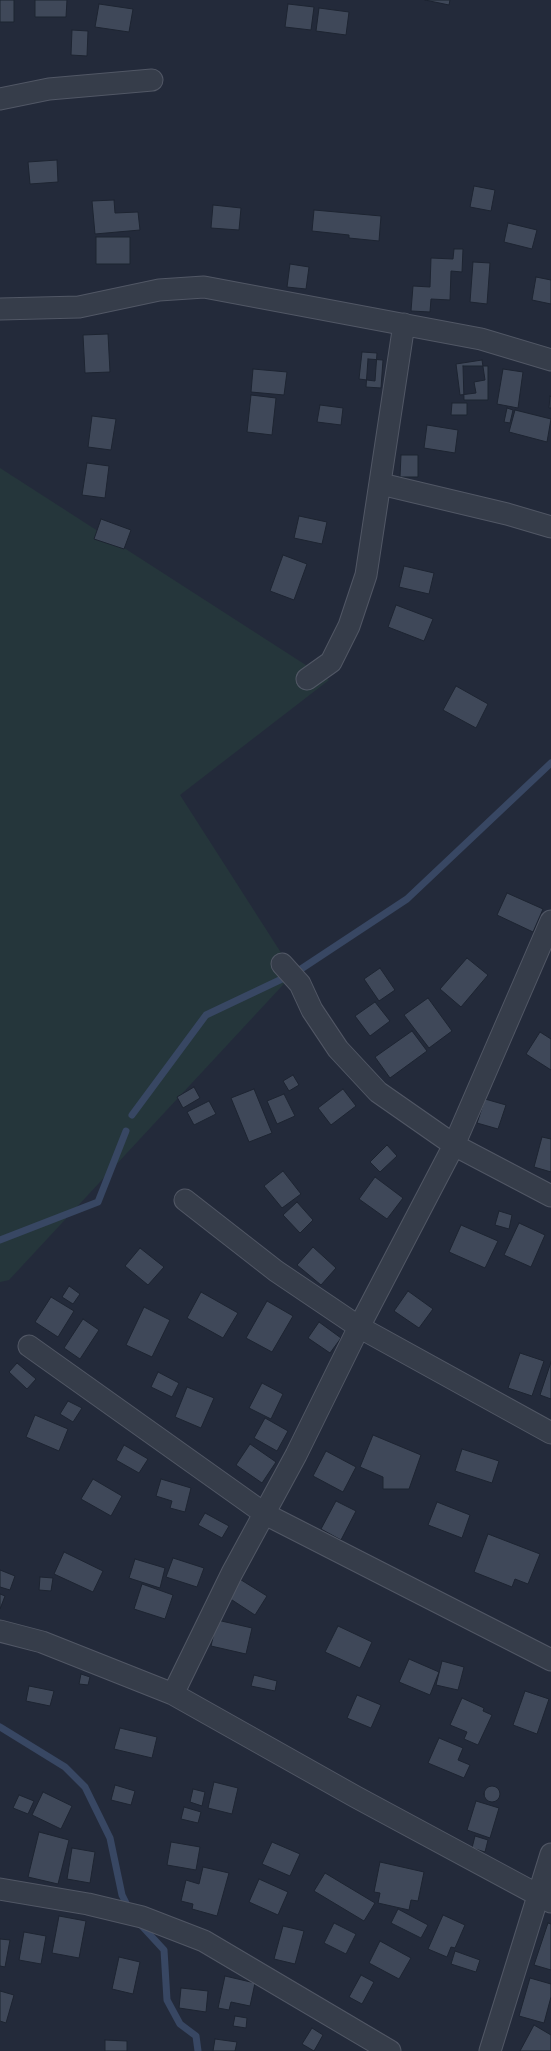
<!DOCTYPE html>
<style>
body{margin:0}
canvas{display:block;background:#232a3a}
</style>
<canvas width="551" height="2051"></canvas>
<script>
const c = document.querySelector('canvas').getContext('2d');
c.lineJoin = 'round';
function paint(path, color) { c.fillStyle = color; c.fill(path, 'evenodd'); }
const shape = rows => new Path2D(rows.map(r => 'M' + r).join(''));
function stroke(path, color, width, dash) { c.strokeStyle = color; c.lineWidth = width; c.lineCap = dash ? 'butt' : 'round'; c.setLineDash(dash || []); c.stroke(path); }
const green = shape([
 [0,468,329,680,180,795,294,973,9,1280,0,1282]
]);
const stream = shape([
 [298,971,407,899,551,763],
 [132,1115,206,1015,284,978],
 [0,1240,98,1202,126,1131],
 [0,1727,65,1767,85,1787,110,1838,122,1895,127,1905],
 [140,1924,164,1950,167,2000,180,2024,196,2036,198,2051]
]);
const building = shape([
 [0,0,14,0,14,22,0,22,0,0],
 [35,0,67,0,66,17,35,17,35,0],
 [425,0,450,0,449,5,425,0],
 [99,4,133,9,129,32,95,27,99,4],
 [288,4,314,7,311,30,285,27,288,4],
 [319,8,349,12,346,35,316,31,319,8],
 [72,30,88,31,87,56,71,55,72,30],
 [57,160,58,182,30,184,28,162,57,160],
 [474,186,495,190,491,211,470,207,474,186],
 [114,200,115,213,138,212,140,230,95,234,92,201,114,200],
 [213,205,241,208,239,230,211,228,213,205],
 [314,210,381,216,379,241,349,238,349,235,312,231,314,210],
 [508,223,537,230,532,249,504,242,508,223],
 [96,237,130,237,130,264,96,264,96,237],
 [454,249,463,249,462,272,451,271,450,300,431,299,430,312,411,311,413,286,430,287,431,258,453,259,454,249],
 [473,262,490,263,487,304,470,302,473,262],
 [290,264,309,267,306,289,287,287,290,264],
 [536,277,551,280,551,304,532,300,536,277],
 [108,334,110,372,85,373,83,335,108,334],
 [362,352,377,353,375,381,359,379,362,352],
 [368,359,383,360,381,388,366,387,368,359],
 [482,360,485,380,474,382,476,393,460,395,456,364,482,360],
 [463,366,488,366,488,400,464,400,463,366],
 [253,369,287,372,284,395,251,392,253,369],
 [503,369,523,372,518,408,497,404,503,369],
 [251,395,276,398,272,435,247,432,251,395],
 [550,396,551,397,551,408,549,408,550,396],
 [452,403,467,403,467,415,451,415,452,403],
 [320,405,343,408,341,425,317,422,320,405],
 [507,408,513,410,510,423,504,422,507,408],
 [515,410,551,419,547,442,509,432,515,410],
 [92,416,116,419,111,450,88,447,92,416],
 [427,425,458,430,455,453,424,448,427,425],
 [401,455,418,455,418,477,400,477,401,455],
 [87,463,109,466,105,498,82,495,87,463],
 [299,516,327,522,322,544,294,538,299,516],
 [101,519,131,530,124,549,94,539,101,519],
 [283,555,307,564,294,600,270,591,283,555],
 [404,566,434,573,429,594,399,587,404,566],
 [396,605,433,619,424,641,388,627,396,605],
 [456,686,488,704,476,728,443,710,456,686],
 [507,893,543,909,533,932,497,915,507,893],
 [467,958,488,975,461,1007,440,989,467,958],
 [380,968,395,990,379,1001,364,979,380,968],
 [428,998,452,1031,429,1048,404,1015,428,998],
 [375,1002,390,1021,370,1036,355,1016,375,1002],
 [412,1031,427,1051,390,1078,375,1057,412,1031],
 [540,1032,551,1039,551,1070,526,1054,540,1032],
 [293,1075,299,1085,289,1091,283,1081,293,1075],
 [194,1087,200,1098,183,1108,177,1097,194,1087],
 [254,1089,272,1133,249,1142,231,1098,254,1089],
 [343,1089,356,1106,331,1125,318,1108,343,1089],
 [284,1094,295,1116,277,1124,267,1101,284,1094],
 [485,1099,506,1105,498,1129,477,1123,485,1099],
 [209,1101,216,1114,194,1125,187,1112,209,1101],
 [542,1137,551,1139,551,1172,534,1167,542,1137],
 [387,1145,397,1156,380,1172,370,1162,387,1145],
 [283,1171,301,1194,282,1208,264,1186,283,1171],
 [375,1177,403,1198,387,1219,359,1199,375,1177],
 [297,1202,313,1220,300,1233,283,1215,297,1202],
 [499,1211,512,1215,509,1229,495,1225,499,1211],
 [519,1223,545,1235,531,1267,504,1255,519,1223],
 [461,1225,498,1241,485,1268,449,1252,461,1225],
 [313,1247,336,1268,321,1285,297,1265,313,1247],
 [140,1248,164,1267,148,1285,125,1266,140,1248],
 [69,1286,80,1294,73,1304,62,1297,69,1286],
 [408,1291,433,1309,419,1328,394,1311,408,1291],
 [201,1292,238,1313,223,1338,187,1318,201,1292],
 [51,1297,74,1311,58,1337,35,1322,51,1297],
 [267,1301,293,1316,272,1352,246,1338,267,1301],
 [144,1307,170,1320,152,1357,126,1345,144,1307],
 [83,1319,99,1330,80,1359,64,1348,83,1319],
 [319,1322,341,1338,330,1353,308,1338,319,1322],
 [520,1353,544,1361,532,1396,508,1388,520,1353],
 [551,1362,551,1399,540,1395,551,1362],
 [17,1363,36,1379,27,1389,9,1372,17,1363],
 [158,1372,179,1383,172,1397,151,1387,158,1372],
 [262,1383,283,1394,271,1419,249,1408,262,1383],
 [187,1387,214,1398,201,1428,175,1417,187,1387],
 [68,1401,82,1408,73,1422,60,1414,68,1401],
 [35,1415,68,1429,59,1451,26,1437,35,1415],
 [265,1418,288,1431,277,1451,254,1438,265,1418],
 [373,1435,421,1455,409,1489,383,1489,383,1477,360,1467,373,1435],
 [250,1444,276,1462,262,1483,236,1465,250,1444],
 [124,1445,148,1459,139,1473,116,1460,124,1445],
 [462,1449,499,1461,492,1483,455,1471,462,1449],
 [326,1451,356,1467,343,1492,313,1476,326,1451],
 [93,1479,122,1496,111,1516,81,1499,93,1479],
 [161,1479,191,1488,185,1512,170,1508,172,1501,156,1496,161,1479],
 [336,1501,356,1511,341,1540,321,1529,336,1501],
 [437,1502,470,1515,462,1538,428,1525,437,1502],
 [205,1513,229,1526,222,1538,198,1525,205,1513],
 [488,1534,540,1554,528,1584,515,1579,512,1587,474,1572,488,1534],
 [64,1552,103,1571,93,1592,54,1574,64,1552],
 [173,1558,204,1568,197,1587,166,1577,173,1558],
 [135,1559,165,1568,160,1588,129,1578,135,1559],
 [0,1570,15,1576,10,1590,0,1587,0,1570],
 [40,1577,53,1578,51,1591,39,1590,40,1577],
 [238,1578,267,1596,255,1615,226,1596,238,1578],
 [142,1584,173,1595,165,1619,134,1609,142,1584],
 [0,1594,5,1596,0,1609,0,1594],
 [217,1620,252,1628,246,1654,211,1646,217,1620],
 [338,1626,372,1642,360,1668,325,1652,338,1626],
 [409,1659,439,1672,430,1695,399,1682,409,1659],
 [442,1661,464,1667,458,1690,436,1685,442,1661],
 [81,1674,90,1677,88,1685,79,1684,81,1674],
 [254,1675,277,1681,275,1691,251,1686,254,1675],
 [29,1686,54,1691,50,1706,26,1701,29,1686],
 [525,1691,549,1699,537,1734,513,1725,525,1691],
 [357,1695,381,1705,371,1728,347,1718,357,1695],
 [462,1698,484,1708,483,1711,492,1715,478,1745,464,1739,467,1732,450,1725,462,1698],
 [120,1728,157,1737,152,1758,114,1749,120,1728],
 [439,1738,463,1748,458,1760,470,1765,464,1778,428,1763,439,1738],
 [214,1782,238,1788,232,1814,208,1808,214,1782],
 [115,1785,135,1791,131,1805,111,1800,115,1785],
 '484 1794a8 8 0 1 1 16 0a8 8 0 1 1-16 0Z',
 [193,1789,205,1792,202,1806,190,1802,193,1789],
 [43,1792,72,1806,61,1829,32,1815,43,1792],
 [19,1795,34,1801,28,1814,13,1808,19,1795],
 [476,1801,499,1808,490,1838,467,1830,476,1801],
 [184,1807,201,1812,198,1823,181,1819,184,1807],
 [39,1832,69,1840,58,1884,28,1877,39,1832],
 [475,1836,488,1840,485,1852,472,1848,475,1836],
 [171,1842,200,1847,196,1870,167,1865,171,1842],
 [272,1842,300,1854,290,1876,262,1864,272,1842],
 [72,1848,95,1852,90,1883,67,1879,72,1848],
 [380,1862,424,1872,418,1901,411,1900,409,1910,378,1903,380,1893,374,1892,380,1862],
 [203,1867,229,1873,217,1916,192,1909,193,1904,181,1901,186,1880,199,1884,203,1867],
 [325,1873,375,1903,364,1921,314,1891,325,1873],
 [259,1879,288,1892,278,1915,249,1902,259,1879],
 [398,1909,428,1925,421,1938,391,1923,398,1909],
 [443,1915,465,1925,455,1948,451,1947,447,1957,428,1949,443,1915],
 [59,1916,86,1921,79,1958,52,1953,59,1916],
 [334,1923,356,1934,346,1954,324,1943,334,1923],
 [548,1923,551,1924,551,1970,534,1965,548,1923],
 [283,1926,304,1931,295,1964,274,1959,283,1926],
 [24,1932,46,1936,41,1964,19,1960,24,1932],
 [0,1939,10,1940,5,1967,0,1966,0,1939],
 [380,1941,411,1958,399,1979,369,1963,380,1941],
 [455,1951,480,1960,476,1972,451,1964,455,1951],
 [119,1957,140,1962,133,1994,112,1989,119,1957],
 [361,1975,374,1982,362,2004,349,1997,361,1975],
 [225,1976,255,1983,250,2006,231,2002,229,2010,218,2008,225,1976],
 [530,1978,551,1984,551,1997,544,2023,519,2016,530,1978],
 [181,1988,208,1991,206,2012,179,2008,181,1988],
 [0,1991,14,1995,6,2023,0,2021,0,1991],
 [235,2016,247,2018,246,2028,233,2026,235,2016],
 [534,2025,551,2035,551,2051,520,2051,534,2025],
 [312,2028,323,2035,314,2051,302,2044,312,2028],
 [215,2039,237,2042,235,2051,213,2051,215,2039],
 [105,2040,127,2041,127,2051,105,2051,105,2040]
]);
const minor = shape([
 [0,99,49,89,152,80],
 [0,309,79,307,159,290,204,287,481,339,551,360],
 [381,484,507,514,551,527],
 [307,679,331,662,349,626,366,575,404,324],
 [282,964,300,984,312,1010,338,1049,378,1092,454,1145,551,1196],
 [185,1200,276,1271,359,1327,551,1433],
 [29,1346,265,1514,551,1660],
 [0,1631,42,1642,173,1694,356,1797,551,1902],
 [173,1694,232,1573,296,1455,359,1327,454,1145,551,921],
 [0,1889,88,1904,142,1917,204,1941,390,2051],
 [490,2051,551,1854]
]);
paint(green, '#25363b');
stroke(stream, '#384763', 7);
paint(building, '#3f4859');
stroke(building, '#1d2431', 1);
stroke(minor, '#515765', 23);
stroke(minor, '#363d4a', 21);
</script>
